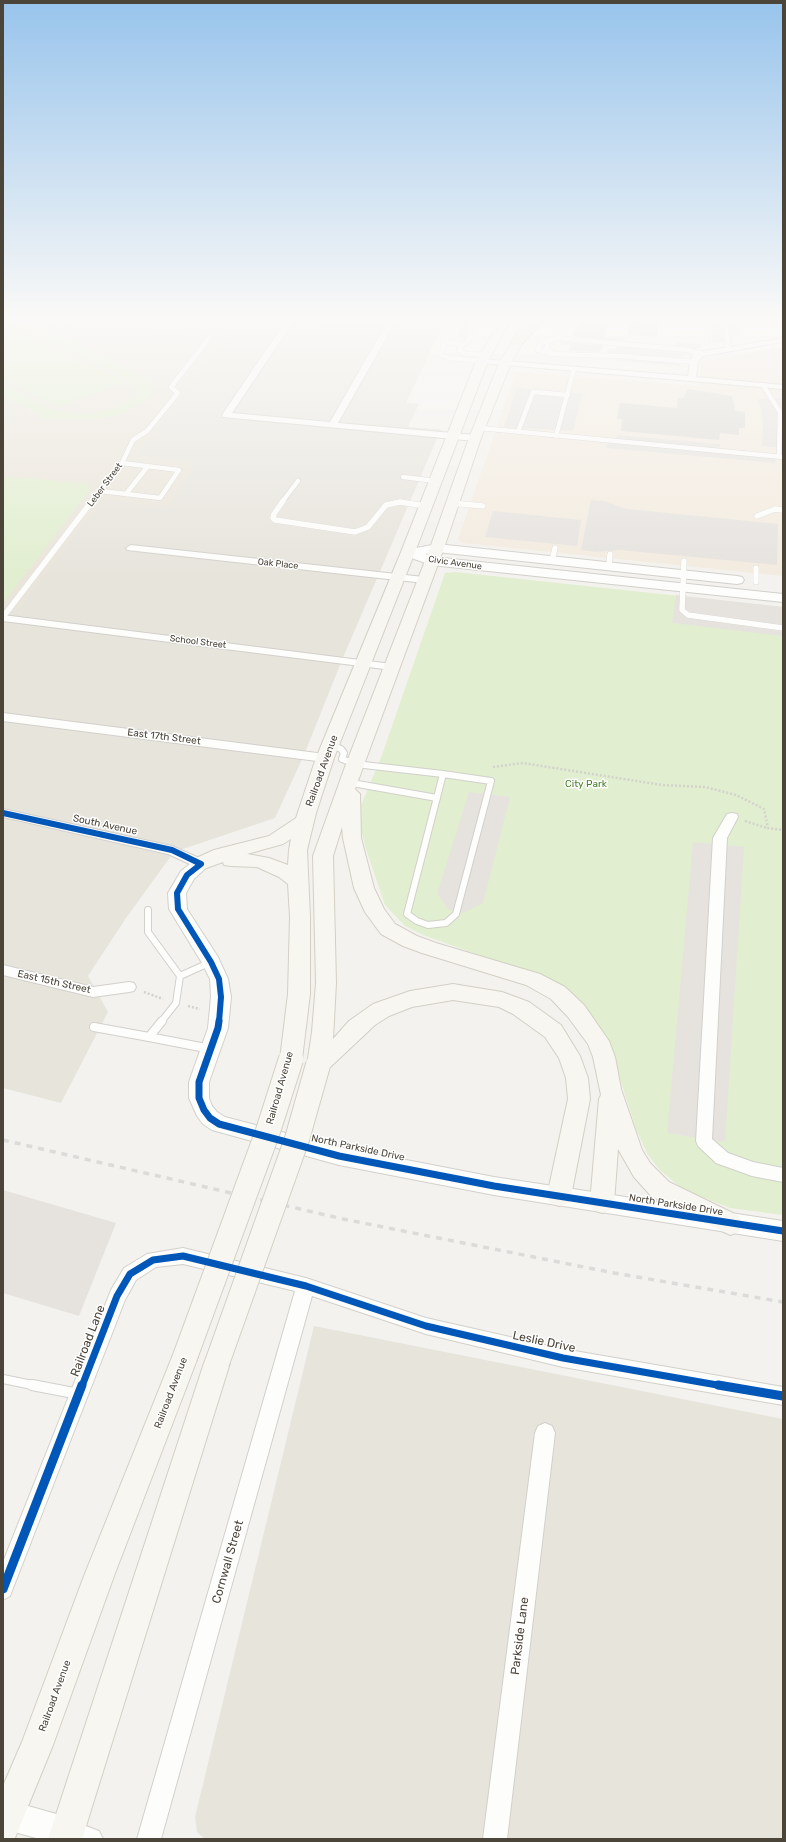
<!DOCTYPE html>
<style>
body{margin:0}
#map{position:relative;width:786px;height:1842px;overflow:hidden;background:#f4f2ee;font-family:Rubik,sans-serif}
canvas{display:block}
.frame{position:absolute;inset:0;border:4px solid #4b4439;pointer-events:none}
</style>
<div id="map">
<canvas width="786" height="1842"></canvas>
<div class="frame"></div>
</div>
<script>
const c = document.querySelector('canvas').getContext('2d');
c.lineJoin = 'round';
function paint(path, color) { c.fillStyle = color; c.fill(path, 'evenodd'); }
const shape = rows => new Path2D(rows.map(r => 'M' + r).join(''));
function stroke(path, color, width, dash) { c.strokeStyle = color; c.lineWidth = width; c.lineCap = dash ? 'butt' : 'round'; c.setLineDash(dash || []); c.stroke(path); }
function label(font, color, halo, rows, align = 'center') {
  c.font = font + ' Rubik,sans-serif'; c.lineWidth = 3; c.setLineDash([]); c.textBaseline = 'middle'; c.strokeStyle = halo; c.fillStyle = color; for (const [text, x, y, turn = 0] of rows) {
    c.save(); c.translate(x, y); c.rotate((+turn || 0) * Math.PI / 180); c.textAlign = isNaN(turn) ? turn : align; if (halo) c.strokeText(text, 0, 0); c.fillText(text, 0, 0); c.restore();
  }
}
const residential = shape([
 [36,319,446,319,406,403,419,404,408,427,441,429,342,660,304,755,275,818,174,852,126,918,88,976,108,1012,61,1103,3,1088,3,606,19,607,227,335],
 [314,1326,783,1419,783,1839,205,1839,197,1832,195,1817]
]);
const commercial = shape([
 [783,347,783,576,462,543,458,539,516,372,699,386,701,363,706,360]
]);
const industrial = shape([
 [3,1190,116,1223,79,1316,3,1293]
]);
const education = shape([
 [3,319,36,319,227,335,136,455,197,463,167,508,102,499,19,608,3,606]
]);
const green = shape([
 [3,319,22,320,36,325,139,374,152,385,152,393,141,405,118,415,88,420,53,419,48,420,3,396,3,384,53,410,80,414,103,411,123,405,134,396,136,387,127,379,23,329,3,324],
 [21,332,125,382,57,407,3,379,3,338],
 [3,476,88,484,90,490,4,602],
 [455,572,783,607,783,1215,730,1208,684,1190,660,1170,648,1155,636,1129,614,1060,540,977,423,935,405,926,385,905,366,849,361,830,360,808,382,755,445,573]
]);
const parking = shape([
 [465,319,474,319,465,340,458,335],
 [715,319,731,319,733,324,740,324,740,335,732,335,733,343,712,342,713,324,721,324,720,321],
 [580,335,624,338,624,341,676,346,677,342,701,344,700,348,687,351,687,354,682,354,680,366,616,361,617,358,607,355,608,349,616,349,617,347,614,345,603,344,603,348,560,344,561,336,578,338],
 [517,388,582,394,573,431,504,427],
 [783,398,783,448,762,446,763,424,761,408,757,399],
 [617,435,720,444,719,452,776,458,775,463,606,448,606,444,616,438],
 [591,500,604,501,627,509,778,524,777,565,619,550,597,552,581,550],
 [493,511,581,520,577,546,485,537],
 [676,595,783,607,783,636,672,623],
 [469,792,510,797,483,903,463,913,449,910,437,894],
 [693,842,744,847,725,1142,667,1133]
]);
const building = shape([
 [631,319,659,321,657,337,627,335],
 [579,321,608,323,604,339,573,336,575,326,578,327],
 [571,343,602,346,600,352,569,351],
 [688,389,732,396,735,411,745,412,745,428,739,428,739,435,720,433,719,440,621,431,622,419,617,419,620,403,677,408,678,398,683,398]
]);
const pathFar1 = shape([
 [582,319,587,319],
 [737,321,746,320],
 [738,324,743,324,742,336],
 [709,342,711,323]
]);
const path = shape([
 [493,767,523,763,662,785,705,787,736,795,764,809,768,828,783,830],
 [745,821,767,828],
 [144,992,163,999],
 [188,1006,200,1009]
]);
const serviceFar4 = shape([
 [456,319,441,353,442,355,449,358,482,361],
 [480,319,469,340,462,345,459,350,467,354,486,355],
 [568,319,562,326,557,338,688,350,701,354],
 [723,319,726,324,728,349],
 [557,338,550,340,546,348,555,354,619,356,694,362],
 [550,340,540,343,538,350,553,354],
 [446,342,462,345],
 [763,385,780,412,779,456],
 [480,428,783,457],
 [518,432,533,392,568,395],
 [556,436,574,369],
 [403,477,436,481],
 [101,491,160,498,179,470,122,463],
 [126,494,148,466],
 [92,502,122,463,133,440,147,431,178,393,171,387,210,337],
 [282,502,298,481],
 [398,502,403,502]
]);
const serviceFar3 = shape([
 [283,501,274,514,273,518,275,520,355,532,368,527,386,505,400,502,426,506],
 [452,503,483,506],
 [757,516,775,509,783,510],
 [552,561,555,548],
 [684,561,682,610,688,615,783,628],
 [609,567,610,554],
 [756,568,756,582],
 [3,617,92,501]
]);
const serviceFar2 = shape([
 [331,745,341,749,344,753,342,759,355,764,443,774],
 [443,774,491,781,456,914,446,923,428,925,417,921,407,914,443,774],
 [352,783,437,798],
 [148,910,148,932,180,976],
 [161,1022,176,1003,180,976,211,962]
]);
const serviceFar1 = shape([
 [162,1021,149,1037,211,1049],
 [94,1027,149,1037],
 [3,1379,37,1386]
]);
const service = shape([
 [32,1385,79,1394]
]);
const minor = shape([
 [287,319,295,319,232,413,330,422,385,326,323,321,319,319,349,319,388,322,389,319,397,319,338,423,475,435,479,438,475,441,223,417,222,415,287,319],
 [783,338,783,342,703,356,698,361,696,377,783,385,783,389,482,363,478,361,482,359,688,376,690,361,693,355,698,352,783,338],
 [131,545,424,577,429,580,424,583,127,550,126,548,131,545],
 [3,615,392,664,398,667,392,670,3,621,3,615],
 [3,713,325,754,331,758,325,762,3,721,3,713],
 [3,809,172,846,206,861,208,864,206,867,201,869,168,854,3,817,3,809],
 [732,813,737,814,738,817,727,838,712,1139,728,1153,753,1162,783,1168,783,1182,752,1176,716,1163,698,1146,696,1141,713,838,727,814,732,813],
 [3,965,93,987,129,982,134,983,136,987,134,991,129,992,93,997,3,975,3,965],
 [183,1248,306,1278,426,1318,563,1349,783,1387,783,1405,563,1367,426,1334,312,1296,161,1839,137,1839,295,1291,183,1264,156,1267,136,1280,125,1300,10,1596,3,1600,3,1562,111,1290,124,1268,147,1254,183,1248],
 [545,1423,552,1426,555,1433,507,1839,483,1839,535,1433,538,1426,545,1423],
 [67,1819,99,1831,103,1839,58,1839,55,1831,59,1823,67,1819]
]);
const tertiary = shape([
 [437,544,737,576,742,577,744,580,742,583,737,584,437,552,425,554,433,557,783,594,783,602,431,565,403,555,402,552,408,548,415,550,416,548,437,544],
 [201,858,207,860,210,864,194,879,186,893,187,909,218,957,228,979,231,997,228,1028,209,1082,209,1098,212,1106,217,1112,225,1117,339,1147,494,1177,783,1221,783,1241,494,1195,339,1165,212,1130,203,1124,197,1116,189,1098,189,1082,208,1028,211,997,210,979,202,963,169,909,168,893,181,871,195,860,201,858],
 [3,1799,78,1820,82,1831,79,1839,40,1839,3,1829,3,1799]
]);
const secondary = shape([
 [502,319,512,319,488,361,415,552,334,758,316,813,307,850,310,917,310,994,302,1059,299,1065,291,1068,283,1065,280,1059,288,994,290,917,288,884,279,877,257,867,231,866,224,865,223,862,201,870,194,869,191,864,194,859,214,850,269,836,296,818,316,758,401,552,476,361,502,319],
 [291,839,289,850,288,865,269,858,247,854,283,844,291,839],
 [526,319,536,319,511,363,481,438,444,548,355,789,360,794,361,838,374,888,384,909,395,924,417,936,436,943,540,974,565,987,584,1005,609,1041,615,1057,621,1089,642,1150,650,1163,669,1182,739,1216,742,1224,739,1232,730,1235,651,1196,634,1177,618,1149,614,1203,611,1210,602,1213,593,1210,590,1203,599,1099,601,1095,593,1057,588,1044,568,1017,551,999,526,985,422,953,403,946,381,934,365,912,354,888,343,838,342,827,333,856,336,983,333,1039,349,1021,373,1004,410,991,453,984,502,992,529,1002,561,1025,580,1056,588,1078,590,1099,571,1196,568,1203,559,1206,550,1203,547,1196,568,1099,566,1078,559,1058,545,1037,513,1014,499,1007,453,1000,412,1007,389,1016,375,1025,326,1071,318,1074,310,1071,307,1065,312,1032,316,983,313,856,346,764,430,548,469,438,499,363,526,319],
 [185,1344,194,1348,198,1357,114,1576,53,1745,15,1838,3,1839,3,1786,22,1742,84,1576,172,1357,176,1348,185,1344],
 [217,1350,226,1354,230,1363,82,1839,48,1839,204,1363,208,1354,217,1350]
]);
const motorway = shape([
 [533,319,545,319,521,345,513,345,511,342,513,339,533,319]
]);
const rail = shape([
 [3,1140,343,1219,614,1273,783,1302]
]);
const secondaryBridge = shape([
 [185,1357,268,1131,291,1059],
 [217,1363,297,1139,318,1065]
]);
const cyclewayFar2 = shape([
 [3,813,172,850,201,864,187,875,177,893,178,909,211,962,219,979,221,997,219,1022]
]);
const cyclewayFar1 = shape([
 [219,1021,218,1028,199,1082,199,1098,204,1110,210,1118,219,1124,339,1156,494,1186,783,1231],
 [82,1386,117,1296,130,1274,153,1260,183,1256,306,1286,426,1326,563,1358,723,1386]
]);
const cycleway = shape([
 [718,1385,783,1396],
 [3,1589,82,1385]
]);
const farStreetnames = [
 ["Leber Street",105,485,-53],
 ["Civic Avenue",455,563,8],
 ["Oak Place",278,564,6],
 ["School Street",198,642,7]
];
const streetNames = [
 ["East 17th Street",164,737,7],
 ["Railroad Avenue",322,771,-70],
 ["South Avenue",105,825,12],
 ["East 15th Street",54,982,13],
 ["Railroad Avenue",280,1088,-74],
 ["North Parkside Drive",358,1148,12],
 ["North Parkside Drive",676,1205,9],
 ["Railroad Avenue",171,1393,-69],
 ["Railroad Avenue",55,1696,-70]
];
const parkNames = [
 ["City Park",586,784]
];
const nearStreetnames = [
 ["Railroad Lane",88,1341,-69],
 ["Leslie Drive",544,1342,12],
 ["Cornwall Street",228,1562,-74],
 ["Parkside Lane",520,1636,-83]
];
paint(residential, '#e7e4dc');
paint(commercial, '#f3ebdf');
paint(industrial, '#e6e2de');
paint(education, '#eae5da');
paint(green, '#e1eecf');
paint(parking, '#e6e3df');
paint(building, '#dedbd6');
stroke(serviceFar4, '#d2d0cb', 5.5);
stroke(serviceFar3, '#d2d0cb', 6);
stroke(serviceFar2, '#d2d0cb', 8);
stroke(serviceFar1, '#d2d0cb', 10);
stroke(service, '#d2d0cb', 12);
stroke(minor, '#d2d0cb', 2);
stroke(tertiary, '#d2d0cb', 2);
stroke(secondary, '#d3cfc5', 2);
stroke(motorway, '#ccbfa9', 2);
stroke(pathFar1, '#d3d2cc', 1.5, [1, 1]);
stroke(path, '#d3d2cc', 2.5, [2, 2]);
stroke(serviceFar4, '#fdfdfc', 4.5);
stroke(serviceFar3, '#fdfdfc', 5.5);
stroke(serviceFar2, '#fdfdfc', 6);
stroke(serviceFar1, '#fdfdfc', 8);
stroke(service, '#fdfdfc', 10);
paint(minor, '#fdfdfc');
paint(tertiary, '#fdfdfc');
paint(secondary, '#f7f6f1');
paint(motorway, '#ede8db');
stroke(rail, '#dbdbda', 3.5, [6, 6]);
stroke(secondaryBridge, '#d3cfc5', 26, []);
stroke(secondaryBridge, '#f7f6f1', 24);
stroke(cyclewayFar2, '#0057b8', 6);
stroke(cyclewayFar1, '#0057b8', 7);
stroke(cycleway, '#0057b8', 9);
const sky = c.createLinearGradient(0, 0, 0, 577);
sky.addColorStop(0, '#98c4ec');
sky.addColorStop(0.55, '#faf9f7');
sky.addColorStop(1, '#faf9f700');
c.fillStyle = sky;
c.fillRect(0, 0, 786, 577);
label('9px', '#4b4439', '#fff', farStreetnames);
label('10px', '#4b4439', '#fff', streetNames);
label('10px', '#4a7f2a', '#fff', parkNames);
label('12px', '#4b4439', '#fff', nearStreetnames);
</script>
